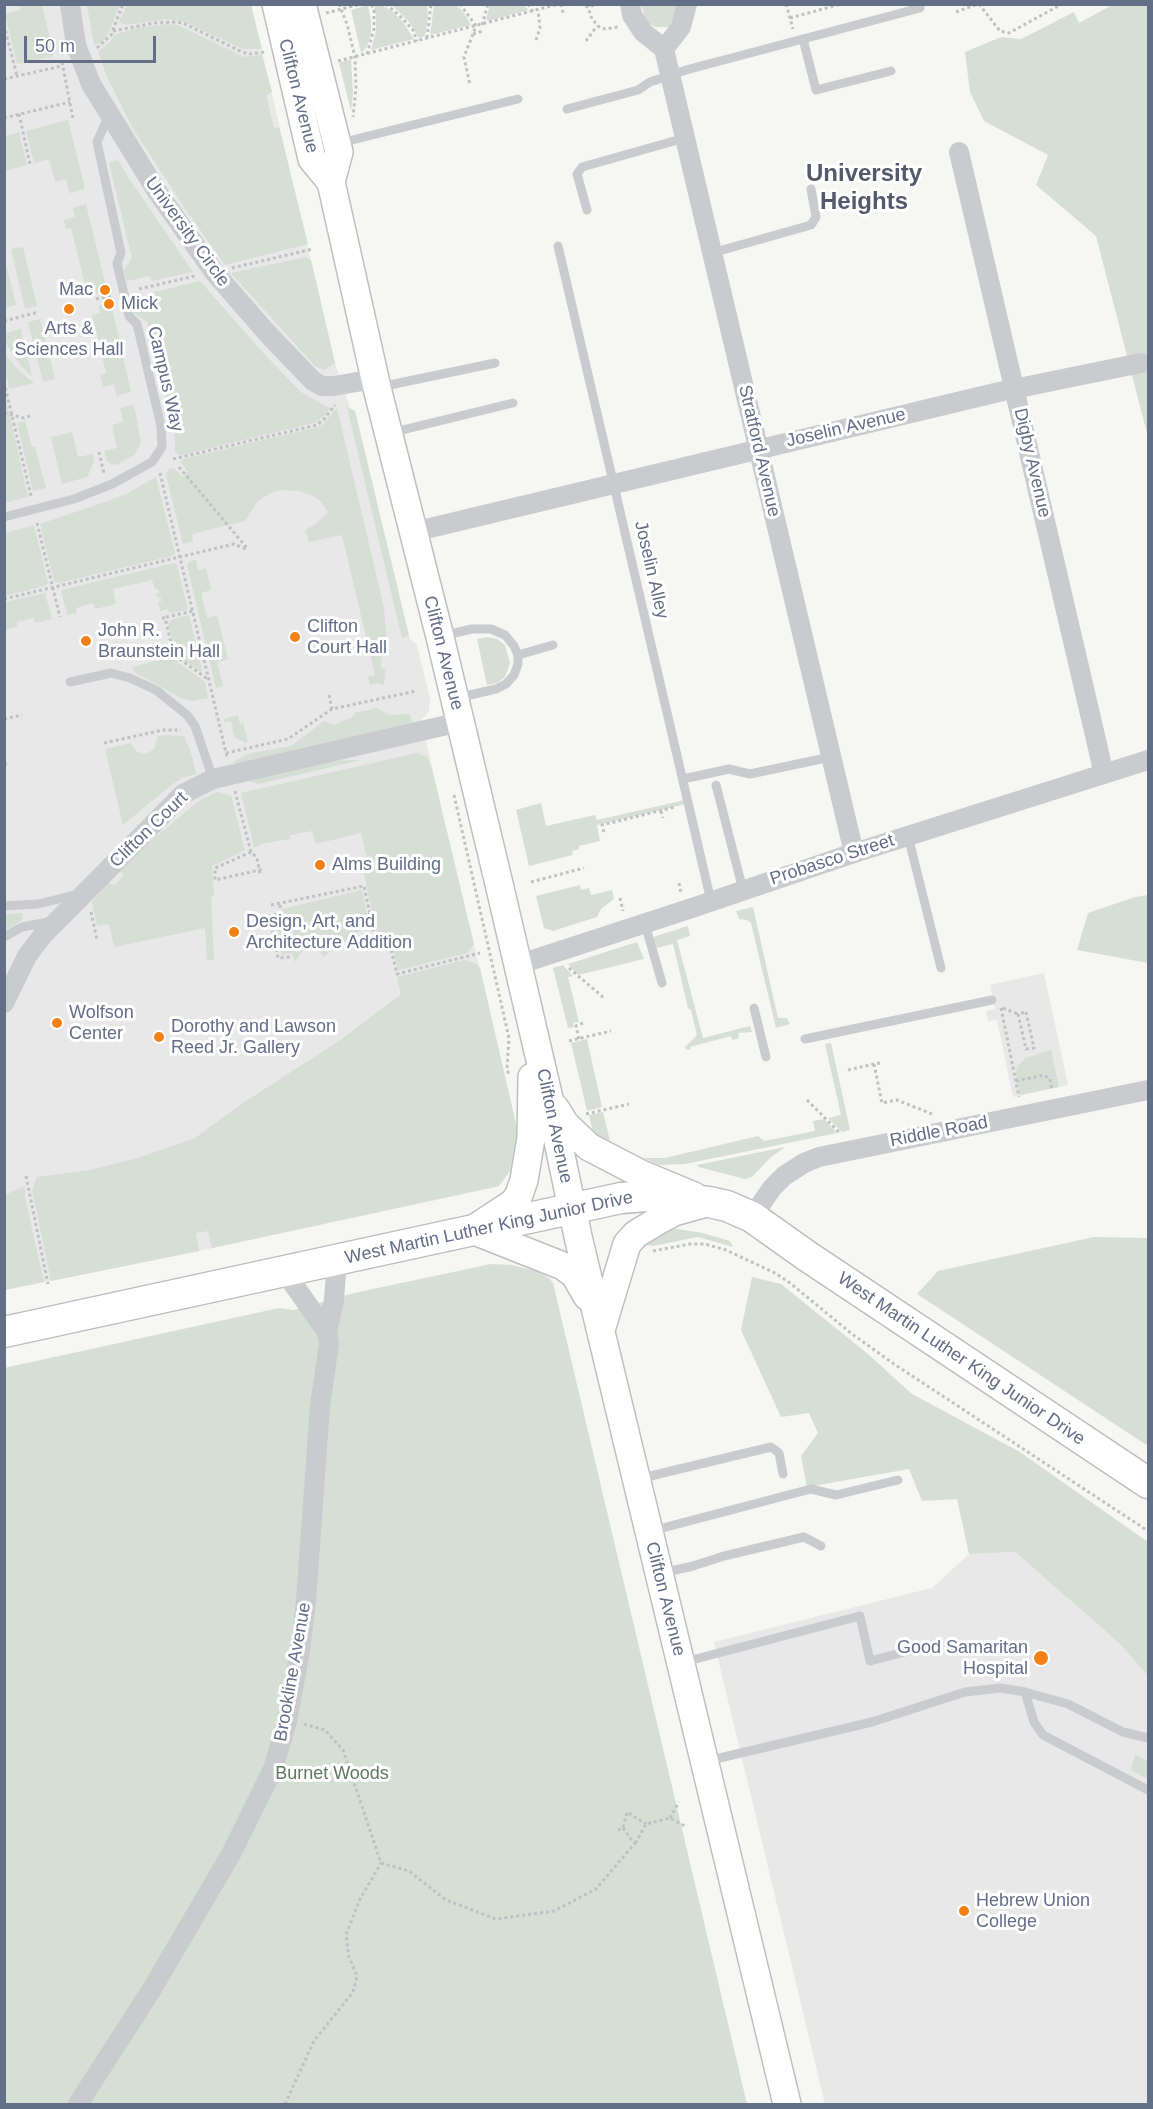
<!DOCTYPE html>
<style>
body{margin:0}
#map{position:relative;width:1153px;height:2109px;overflow:hidden;background:#f6f7f3;font-family:Arial,sans-serif}
canvas{display:block}
.frame{position:absolute;inset:0;border:6px solid #636e87;pointer-events:none}
.scale{position:absolute;left:24px;top:36px;width:132px;height:27px;box-sizing:border-box;border:3px solid #636e87;border-top:0;padding-left:8px;font-size:18px;line-height:21px;white-space:nowrap;color:#636e87;-webkit-text-stroke:4px #fff;paint-order:stroke}
</style>
<div id="map">
<canvas width="1153" height="2109"></canvas>
<div class="frame"></div>
<div class="scale">50 m</div>
</div>
<script>
const c = document.querySelector('canvas').getContext('2d');
c.lineJoin = 'round';
function paint(path, color) { c.fillStyle = color; c.fill(path, 'evenodd'); }
const shape = rows => new Path2D(rows.map(r => 'M' + r).join(''));
function stroke(path, color, width, dash) { c.strokeStyle = color; c.lineWidth = width; c.lineCap = dash ? 'butt' : 'round'; c.setLineDash(dash || []); c.stroke(path); }
function label(font, color, halo, rows, align = 'center') {
  c.font = font + ' Arial,sans-serif'; c.lineWidth = 6; c.setLineDash([]); c.textBaseline = 'middle'; c.strokeStyle = halo; c.fillStyle = color; for (const [text, x, y, turn = 0] of rows) {
    c.save(); c.translate(x, y); c.rotate((+turn || 0) * Math.PI / 180); c.textAlign = isNaN(turn) ? turn : align; if (halo) c.strokeText(text, 0, 0); c.fillText(text, 0, 0); c.restore();
  }
}
const built = shape([
 [5,5,251,5,335,363,350,408,355,411,410,639,417,645,430,698,429,711,421,720,517,1128,517,1136,510,1171,496,1187,199,1251,5,1290],
 [1044,973,1068,1085,1013,1097,997,1020,988,1021,986,1011,995,1009,990,985],
 [1015,1552,1119,1643,1148,1676,1148,2104,825,2104,714,1642,932,1588,969,1554]
]);
const green = shape([
 [19,5,42,5,54,56,17,64,5,14,20,10],
 [87,5,120,5,106,38,101,43,94,45],
 [127,5,251,5,262,49,243,49,182,21,166,19,126,25,119,22],
 [368,5,371,21,371,36,366,48,361,53,351,10],
 [374,5,382,5,392,11,403,22,414,39,371,50,376,31,376,16],
 [392,5,427,5,428,16,425,36,419,38,409,22],
 [434,5,456,5,464,13,471,25,430,35],
 [490,5,524,5,528,10,488,21,486,19],
 [641,5,678,5,675,20,668,27,656,27,647,23],
 [1112,5,1148,5,1148,437,1096,236,1036,185,1048,155,984,121,970,92,965,52,1001,37,1021,39,1074,12,1079,23],
 [168,24,178,25,244,57,262,55,272,92,266,95,274,128,279,127,308,244,225,265,186,210,132,127,107,77,98,52,110,42,114,35,136,28],
 [351,59,353,94,351,111,339,63],
 [68,120,85,189,69,193,66,179,55,182,49,159,34,163,26,131],
 [19,132,27,165,5,171,5,136],
 [118,160,130,180,193,272,152,281,150,276,127,281,124,270,132,258,109,163],
 [86,204,107,291,95,294,93,283,85,285,71,228,66,229,64,220,75,217,73,208],
 [23,247,37,306,25,309,11,249],
 [306,257,311,260,335,363,324,370,315,366,231,273],
 [5,259,16,305,5,308,4,259],
 [200,281,263,353,301,392,330,408,324,416,314,423,306,425,181,455,175,453,175,436,147,322,134,313,132,303,155,297,154,292],
 [111,303,131,392,117,396,114,384,103,387,100,375,106,373,92,315,100,313,98,306],
 [40,319,55,379,43,382,28,322],
 [21,329,32,376,20,365,5,342,5,333],
 [4,353,20,372,34,383,9,389,5,369],
 [4,390,28,497,5,503,4,503],
 [134,405,141,443,134,455,116,465,111,464,107,461,104,451,117,448,112,425,123,422,120,408],
 [347,407,355,411,409,636,402,638],
 [337,408,384,608,387,641,382,641,381,668,386,669,384,684,381,685,380,683,370,685,368,677,375,675,342,535,309,542,305,530,316,524,328,512,320,501,313,496,300,491,280,490,269,494,258,501,245,521,192,534,193,541,183,544,166,475,168,469,172,468,175,469,182,477,188,472,181,463,183,459,318,427,323,424],
 [25,421,32,447,35,447,46,488,33,491,17,423],
 [72,432,78,457,93,454,94,462,87,477,62,484,51,437],
 [156,477,175,553,172,556,59,583,54,581,40,524,105,502,128,493],
 [34,525,48,583,44,586,5,596,5,533],
 [196,560,198,570,206,568,211,590,201,593,207,618,217,615,228,659,217,662,223,686,216,688,187,565,190,561],
 [174,563,177,565,188,610,169,613,168,609,160,611,158,602,162,601,160,597,157,597,156,594,159,593,158,589,155,589,152,580,113,589,116,604,95,609,93,603,76,608,77,613,67,615,61,590],
 [45,593,52,619,35,623,34,618,17,622,17,627,5,630,5,602],
 [189,615,202,670,201,672,176,655,168,623,171,622,170,620],
 [487,637,497,639,505,645,510,663,505,677,497,683,487,685,477,639],
 [171,657,205,682,208,698,194,701,181,698,136,673,132,667],
 [377,708,389,715,410,714,412,723,234,764,233,762,251,753,291,746,324,721,334,725,354,716,354,713],
 [238,715,240,724,243,723,248,742,246,743,234,737,231,721,224,722,224,719],
 [167,735,184,736,191,753,196,774,182,778,169,787,123,825,105,749,131,743,137,752,146,754,154,749,158,736],
 [417,753,427,757,431,766,474,944,467,953,398,970,389,933,378,938,364,874,370,872,361,833,316,844,312,831,290,835,290,839,260,844,260,846,254,847,241,793],
 [361,760,259,784,244,780,321,761],
 [217,792,231,795,245,850,212,866,214,896,211,897,214,960,207,960,205,928,114,947,109,924,97,926,92,902,108,883,115,885,124,875,120,871,146,845,200,800],
 [685,800,686,804,597,825,600,841,579,846,579,849,572,851,573,855,529,866,516,810,541,803,546,826,595,815,597,820],
 [580,885,581,890,589,888,591,895,612,890,614,899,601,909,597,917,553,931,544,928,536,896],
 [362,890,369,924,323,957,313,935,295,962,292,953,282,955,274,917,283,915,282,909],
 [1148,895,1148,963,1077,950,1088,913,1135,897],
 [753,907,778,1018,787,1018,790,1024,776,1028,751,923,747,920,739,919,736,911],
 [19,913,23,914,22,920,5,931,5,914],
 [688,926,690,936,677,940,703,1038,750,1026,752,1032,738,1033,739,1038,732,1040,731,1036,690,1047,691,1049,687,1050,685,1047,697,1035,691,1010,688,1008,673,944,657,948,653,937],
 [637,942,644,959,578,975,568,964],
 [465,960,477,964,480,968,517,1128,510,1171,499,1186,212,1248,208,1231,196,1233,199,1251,51,1281,32,1190,37,1177,90,1170,138,1158,195,1138,240,1105,342,1039,401,994,397,977],
 [563,965,573,976,568,977,579,1022,573,1023,574,1027,568,1028,553,968],
 [587,1039,602,1107,587,1111,571,1043],
 [831,1043,850,1130,842,1132,828,1118,841,1115,825,1044],
 [1051,1050,1059,1087,1020,1095,1016,1073,1017,1067,1026,1058],
 [603,1112,610,1141,593,1133,589,1115],
 [824,1119,837,1133,685,1164,659,1165,643,1158,665,1158,758,1136,764,1141,815,1131,813,1121],
 [785,1147,770,1158,752,1177,745,1179,698,1167,697,1165],
 [25,1186,25,1197,44,1282,5,1290,5,1195],
 [672,1228,702,1233,730,1241,733,1247,698,1237,653,1246,643,1244,641,1236],
 [1094,1237,1148,1238,1148,1446,917,1294,938,1271],
 [491,1264,512,1265,536,1271,549,1278,553,1283,747,2104,5,2104,4,1368,279,1308,294,1310,354,1293],
 [752,1277,781,1284,868,1354,912,1394,1020,1452,1148,1542,1148,1676,1119,1643,1015,1552,969,1554,957,1499,922,1501,909,1469,807,1487,801,1456,818,1433,809,1413,781,1417,741,1330],
 [1135,1754,1148,1761,1148,1779,1131,1770]
]);
const path = shape([
 [339,4,347,24,355,57,356,88,353,117],
 [386,4,402,18,413,30,417,41],
 [460,4,476,26,464,57,470,85],
 [528,4,533,12],
 [561,4,563,13],
 [580,4,588,7,592,19,600,28,606,29,618,27],
 [588,4,588,7,598,4],
 [786,4,793,29],
 [979,4,1000,31,1009,33,1062,4],
 [956,12,978,4],
 [326,13,361,4],
 [790,18,841,4],
 [4,25,17,76],
 [482,25,488,4],
 [113,31,154,23,176,22,183,23,242,52,249,54,265,52],
 [473,34,483,31],
 [427,38,431,4],
 [536,40,540,28,538,10],
 [586,41,597,26],
 [97,48,111,35,123,4],
 [367,54,374,29,374,10,371,4],
 [338,61,559,4],
 [62,62,73,119],
 [4,79,62,66],
 [19,114,30,164],
 [4,118,70,102],
 [232,268,313,249],
 [139,289,195,276],
 [96,299,113,295],
 [4,321,39,312],
 [4,382,31,496],
 [4,413,24,418,30,416],
 [99,452,104,474],
 [173,459,317,425,324,419,335,405],
 [179,467,247,548],
 [160,473,227,757],
 [37,523,60,617],
 [4,599,234,544,246,549],
 [166,617,193,611],
 [162,618,165,618,174,655,209,680],
 [329,695,332,709],
 [4,719,22,715],
 [104,743,163,730,181,730],
 [226,753,288,739,332,709,416,691],
 [4,764,9,764],
 [235,791,251,852,257,858,260,874],
 [454,795,509,1038,507,1068,509,1076],
 [661,811,663,818],
 [604,832,602,825,675,807],
 [251,852,215,868,215,880,264,869],
 [531,882,584,868],
 [679,883,681,893],
 [620,898,623,911],
 [271,905,364,886,376,943,388,937,397,974,480,953],
 [280,905,281,913,269,916,278,958,290,957],
 [91,912,97,940],
 [569,968,604,998],
 [1001,1008,1019,1097],
 [1003,1008,1018,1014],
 [1026,1012,1034,1048,1026,1049,1018,1014,1026,1012],
 [579,1039,576,1026,583,1023],
 [569,1041,611,1031],
 [880,1063,874,1064,882,1103,897,1100,932,1114],
 [848,1070,874,1064],
 [1016,1081,1044,1075,1050,1079,1052,1090],
 [807,1100,841,1134],
 [586,1114,629,1104],
 [26,1176,48,1284],
 [653,1251,690,1244,705,1244,726,1250,775,1273,790,1283,852,1334,894,1364,1148,1531],
 [304,1724,325,1730,343,1750,381,1863,409,1871,446,1900,496,1919,554,1911,596,1889,636,1842],
 [670,1818,679,1802],
 [623,1828,631,1839,636,1842,646,1824,670,1818,685,1826],
 [618,1830,623,1828,627,1812,646,1824],
 [285,2104,314,2041,353,1992,357,1976,349,1957,346,1935,360,1899,381,1863]
]);
const lane = shape([
 [803,39,816,90,891,71],
 [567,109,638,90,650,82,686,70,920,8],
 [340,143,518,99],
 [587,210,577,174,582,167,685,138],
 [558,246,711,901],
 [712,253,811,225,816,217,811,189],
 [380,387,495,363],
 [390,433,513,403],
 [4,517,74,499,112,484,152,462,162,447,161,426,137,324,129,316,117,263,121,253,97,142,109,115],
 [441,636,472,629,491,629,505,635,514,646,518,655,518,664,514,675,506,684,496,689,457,698],
 [518,655,553,645],
 [70,682,111,673,130,678,156,690,187,715,195,726,213,779],
 [683,779,729,769,750,774,831,757],
 [716,785,743,890],
 [908,836,941,968],
 [4,906,38,904,79,894],
 [645,924,662,983],
 [4,937,22,927,53,921],
 [754,1008,766,1057],
 [805,1039,992,1000],
 [638,1479,771,1447,779,1453,783,1474],
 [651,1531,811,1489,836,1495,898,1480],
 [662,1573,693,1566,724,1556,804,1537,821,1546],
 [684,1662,860,1616,870,1661,935,1644],
 [1025,1692,1034,1722,1043,1735,1148,1790],
 [707,1761,872,1722,965,1692,1001,1688,1025,1692,1068,1704,1123,1732,1148,1738]
]);
const street = shape([
 [70,4,76,45,91,84,158,193,214,272,267,333,313,381,322,386,333,386,375,379],
 [630,4,632,15,643,32,664,49,854,853],
 [664,49,681,27,687,4],
 [959,152,1104,774],
 [413,532,999,392,1141,363],
 [517,965,692,908,854,853,1148,760],
 [4,1003,27,956,43,935,183,794,213,779,460,722],
 [752,1217,772,1188,784,1176,804,1163,819,1157,1148,1090],
 [284,1271,327,1332],
 [78,2104,152,1989,231,1854,273,1769,287,1721,300,1651,306,1601,320,1406,329,1344,327,1332,334,1300,337,1260]
]);
const secondary = shape([
 [276,4,312,159,331,182,377,388,440,637,500,888,548,1094,579,1241,787,2104],
 [302,4,339,152,331,182],
 [555,1108,565,1124,589,1147,641,1174,694,1196],
 [475,1228,513,1203,519,1195,524,1180,531,1138,532,1077],
 [472,1230,563,1266,575,1275,587,1296],
 [601,1330,627,1244,636,1234,659,1220,674,1212,706,1203]
]);
const primary = shape([
 [4,1332,621,1198,646,1196,709,1202,727,1206,752,1217,807,1256,1148,1483]
]);
const markers = [
 [105,290,6,"#f38117"],
 [109,304,6,"#f38117"],
 [69,309,6,"#f38117"],
 [295,637,6,"#f38117"],
 [86,641,6,"#f38117"],
 [320,865,6,"#f38117"],
 [234,932,6,"#f38117"],
 [57,1023,6,"#f38117"],
 [159,1037,6,"#f38117"],
 [1041,1658,8,"#f38117"],
 [964,1911,6,"#f38117"]
];
const streetNames = [
 ["Clifton Avenue",298,96,76],
 ["University Circle",187,232,54],
 ["Campus Way",165,379,77],
 ["Joselin Avenue",846,428,-13],
 ["Stratford Avenue",759,451,77],
 ["Digby Avenue",1032,463,77],
 ["Joselin Alley",651,570,77],
 ["Clifton Avenue",443,653,76],
 ["Clifton Court",149,830,-44],
 ["Probasco Street",832,860,-18],
 ["Clifton Avenue",554,1126,78],
 ["Riddle Road",939,1132,-11],
 ["West Martin Luther King Junior Drive",489,1228,-12],
 ["West Martin Luther King Junior Drive",961,1359,34],
 ["Clifton Avenue",665,1599,76],
 ["Brookline Avenue",293,1672,-80]
];
const poiNames = [
 ["Mac",93,290,"right"],
 ["Mick",121,304],
 ["Arts &",69,329,"center"],
 ["Sciences Hall",69,350,"center"],
 ["Clifton",307,627],
 ["Court Hall",307,648],
 ["John R.",98,631],
 ["Braunstein Hall",98,652],
 ["Alms Building",332,865],
 ["Design, Art, and",246,922],
 ["Architecture Addition",246,943],
 ["Wolfson",69,1013],
 ["Center",69,1034],
 ["Dorothy and Lawson",171,1027],
 ["Reed Jr. Gallery",171,1048],
 ["Good Samaritan",1028,1648,"right"],
 ["Hospital",1028,1669,"right"],
 ["Hebrew Union",976,1901],
 ["College",976,1922]
];
const parkNames = [
 ["Burnet Woods",332,1774]
];
const districtNames = [
 ["University",864,174],
 ["Heights",864,202]
];
paint(built, '#e7e8e7');
paint(green, '#d5dfd4');
stroke(secondary, '#bdbfc5', 30);
stroke(primary, '#bbbdc2', 33);
stroke(path, '#bfc1c4', 3, [3, 3]);
stroke(lane, '#c9cbcf', 9);
stroke(street, '#c9cbcf', 20);
stroke(secondary, '#fff', 27);
stroke(primary, '#fff', 30);
for (const [x, y, r, color] of markers) { const dot = new Path2D(); dot.arc(x, y, r, 0, 2 * Math.PI); c.fillStyle = color; c.fill(dot); stroke(dot, '#fff', 2); }
label('18px', '#636e87', '#fff', streetNames);
label('18px', '#636e87', '#fff', poiNames, 'left');
label('18px', '#5e7960', '#fff', parkNames);
label('bold 24px', '#525a6c', '#fff', districtNames);
</script>
